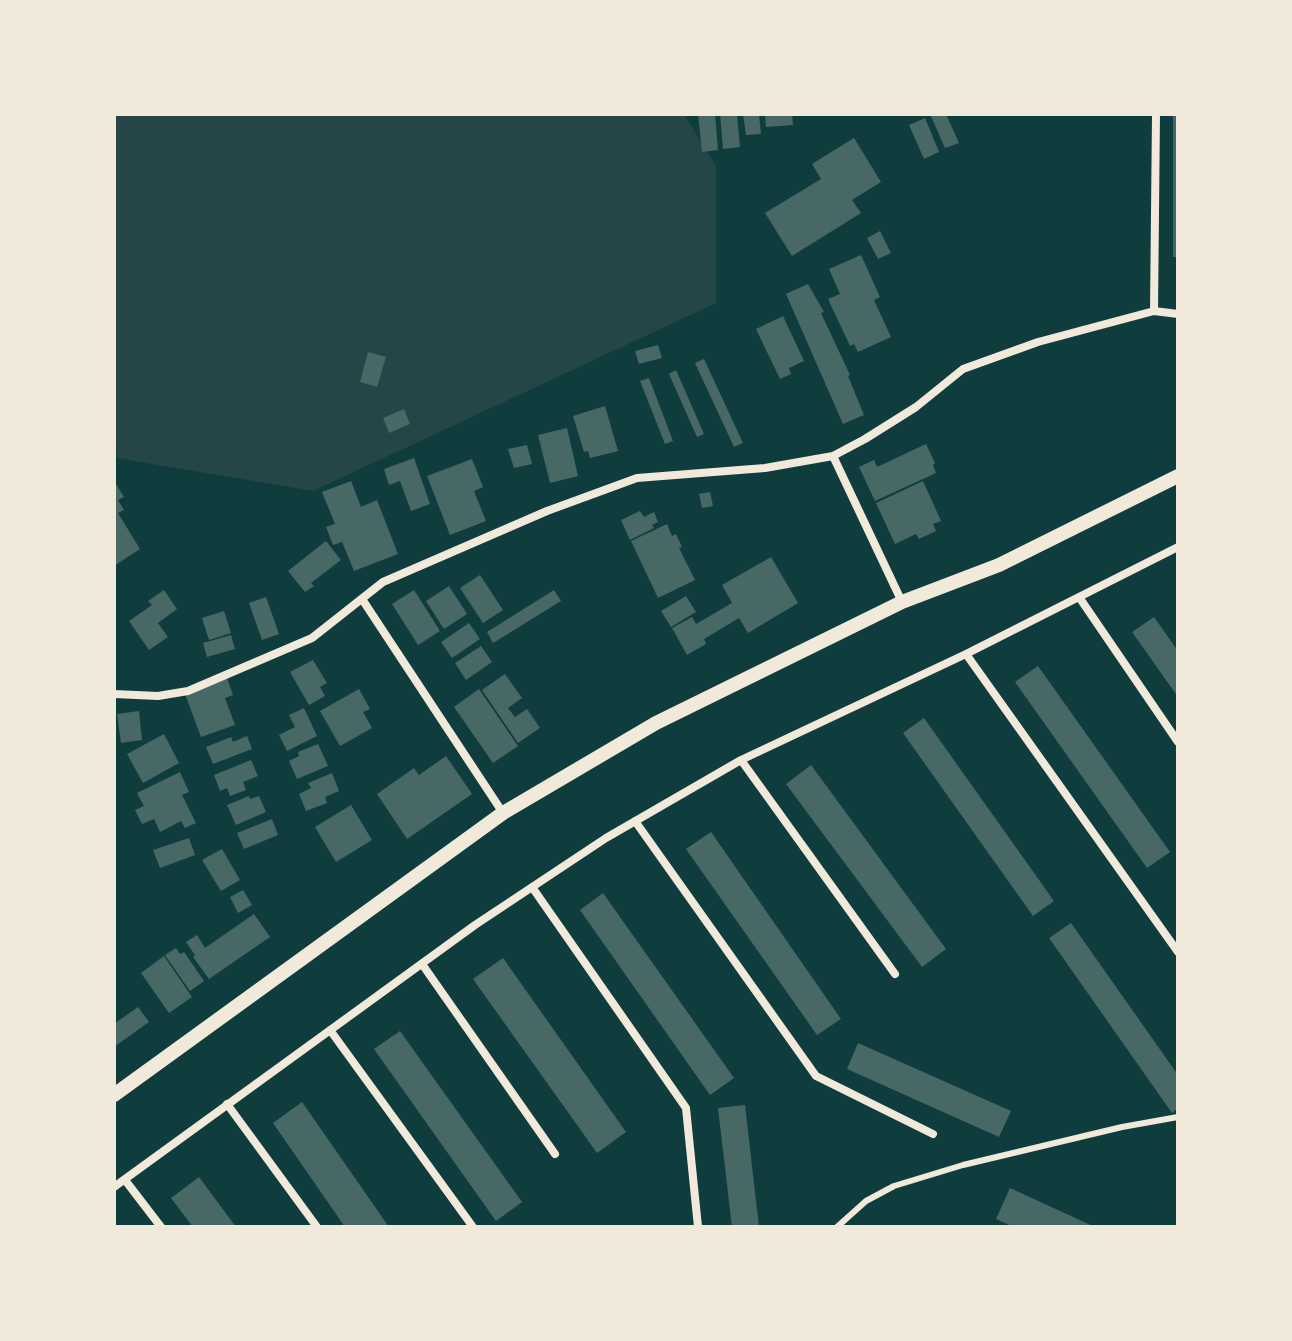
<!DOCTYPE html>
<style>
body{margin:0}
#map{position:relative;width:1292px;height:1341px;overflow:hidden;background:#0f3d3e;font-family:"Times New Roman",serif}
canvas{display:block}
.frame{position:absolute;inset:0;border:116px solid #f1e9da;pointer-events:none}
</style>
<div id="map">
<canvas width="1292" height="1341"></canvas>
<div class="frame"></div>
</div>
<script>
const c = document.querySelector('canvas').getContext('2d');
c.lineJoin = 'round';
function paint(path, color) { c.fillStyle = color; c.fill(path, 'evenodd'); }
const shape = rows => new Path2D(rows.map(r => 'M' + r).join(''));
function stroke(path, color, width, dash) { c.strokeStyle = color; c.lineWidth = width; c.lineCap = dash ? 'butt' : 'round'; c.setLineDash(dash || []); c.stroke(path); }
const green = shape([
 [114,114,684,114,716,166,716,303,313,491,117,458,114,421]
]);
const building = shape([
 [698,114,715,114,718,150,702,152],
 [720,114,737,114,740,147,723,149],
 [743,114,759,114,761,134,746,135],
 [765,114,792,114,793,125,766,127],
 [930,114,946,114,959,143,945,148],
 [1173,114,1178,114,1178,257,1173,257],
 [925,118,939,152,924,159,909,125],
 [854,138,881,182,852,200,861,213,792,256,765,213,821,179,812,164],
 [880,231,891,253,878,259,867,238],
 [861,255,880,297,874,300,891,337,858,352,854,344,850,346,828,299,840,294,829,269],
 [808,284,824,312,821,313,850,375,848,376,864,415,843,424,786,294],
 [783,316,804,361,789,368,791,374,780,379,756,329],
 [658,345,662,358,639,364,635,351],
 [368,352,386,357,377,387,360,382],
 [704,359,743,443,734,447,695,363],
 [676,370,704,434,697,437,669,374],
 [649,378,673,441,665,444,640,381],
 [605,406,618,451,590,458,588,451,584,452,573,416],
 [404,409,410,424,389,433,383,418],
 [567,428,578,476,550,483,538,435],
 [926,444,935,463,933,465,936,473,875,501,859,467,874,460,877,467],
 [527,445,532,464,514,468,508,449],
 [414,458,430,504,411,511,400,481,389,485,384,469],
 [472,459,483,487,474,491,486,521,450,535,427,476],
 [114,481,124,497,118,500,124,510,118,513,140,549,114,566],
 [351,481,361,507,377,500,398,554,354,571,342,542,333,545,326,527,335,524,322,492],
 [923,481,941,521,933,524,936,531,919,539,916,534,895,544,876,503],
 [710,492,713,506,702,508,699,494],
 [640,511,644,517,654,512,658,522,652,525,654,528,630,540,621,520],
 [667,524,672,536,676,534,682,547,679,548,695,580,658,598,631,541],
 [326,541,341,560,311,583,314,586,305,592,288,571],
 [771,557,798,603,748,633,739,618,704,639,706,644,687,655,672,628,692,617,696,624,732,603,722,585],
 [480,575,503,610,483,623,460,588],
 [449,586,467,614,444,629,426,601],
 [164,590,177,609,158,623,168,637,149,650,129,621,152,605,148,601],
 [414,590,440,631,418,645,392,604],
 [554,590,561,601,493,643,487,632],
 [686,596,696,612,671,627,661,611],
 [266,597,279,634,262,640,249,603],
 [224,611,231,633,209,640,202,618],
 [1154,617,1178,651,1178,697,1132,632],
 [469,623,480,639,452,658,441,642],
 [231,635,235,649,207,657,203,643],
 [481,646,492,662,466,680,455,663],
 [313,660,327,683,320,687,325,696,309,705,290,672],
 [1038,666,1170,852,1147,868,1015,682],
 [505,674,522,698,508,708,515,717,527,709,540,728,518,743,482,690],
 [227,678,233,695,225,698,235,725,201,737,185,694],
 [359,689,370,709,363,712,372,728,340,746,320,711],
 [479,689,518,746,493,763,454,707],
 [304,708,317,736,287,751,279,735,295,727,289,715],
 [139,711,142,740,121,743,117,714],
 [924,718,1054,901,1033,916,903,733],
 [164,734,179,763,143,783,127,754],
 [247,736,252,749,213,764,206,747,231,737,233,742],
 [318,744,328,766,297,779,289,761,299,756,298,752],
 [446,756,472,794,407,839,377,794,414,768,419,775],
 [251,760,258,776,243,782,246,790,230,796,227,788,220,791,214,775],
 [811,765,946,949,922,967,786,784],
 [180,772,189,792,182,795,196,823,185,828,181,821,160,832,154,819,142,824,135,810,144,806,137,793],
 [332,773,339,791,325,797,327,803,306,811,299,794,311,788,308,783],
 [249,796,250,799,259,796,266,812,236,825,227,805],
 [351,805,372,840,336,862,315,827],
 [272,819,278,835,244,849,237,833],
 [711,832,841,1019,817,1035,686,849],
 [189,838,195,855,160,868,153,850],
 [222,849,240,880,221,891,202,860],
 [243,890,252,905,238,913,230,897],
 [603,893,734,1078,710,1095,580,910],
 [254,914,270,937,209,979,193,957,195,955,186,942,197,935,205,948],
 [1071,923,1178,1075,1178,1108,1172,1113,1049,938],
 [176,948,180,954,184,952,204,981,190,991,165,955],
 [164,956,192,997,169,1013,141,973],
 [503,958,626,1132,597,1153,473,979],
 [138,1007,149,1022,114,1047,114,1024],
 [400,1031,522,1202,496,1221,374,1049],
 [858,1043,1011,1111,999,1137,847,1069],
 [302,1102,389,1227,345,1227,273,1123],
 [745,1105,759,1227,732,1227,718,1108],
 [199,1177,236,1227,193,1227,171,1198],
 [1010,1188,1095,1227,1014,1227,996,1219]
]);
const service = shape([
 [837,1227,866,1201,894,1186,963,1165,1122,1127,1178,1117]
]);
const minor = shape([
 [1154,311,1156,114],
 [833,456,902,602],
 [1079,597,1178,742],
 [362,599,503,813],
 [966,654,1178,952],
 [114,694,158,696,188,691,312,638,383,582,547,511,637,478,765,468,833,456,865,439,916,407,963,369,1038,342,1154,311,1178,314],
 [741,760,895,974],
 [635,821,816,1076,933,1134],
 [532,887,686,1108,698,1227],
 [422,964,555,1154],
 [330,1030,473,1227],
 [227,1104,317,1227],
 [125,1180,161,1227],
 [114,1187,475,925,606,838,741,760,966,654,1178,547]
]);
const tertiary = shape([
 [114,1095,503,813,656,723,902,602,999,565,1178,476]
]);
paint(green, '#244646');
paint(building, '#486865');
stroke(service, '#f1e9da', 6);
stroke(minor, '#f1e9da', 8);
stroke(tertiary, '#f1e9da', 14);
</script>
